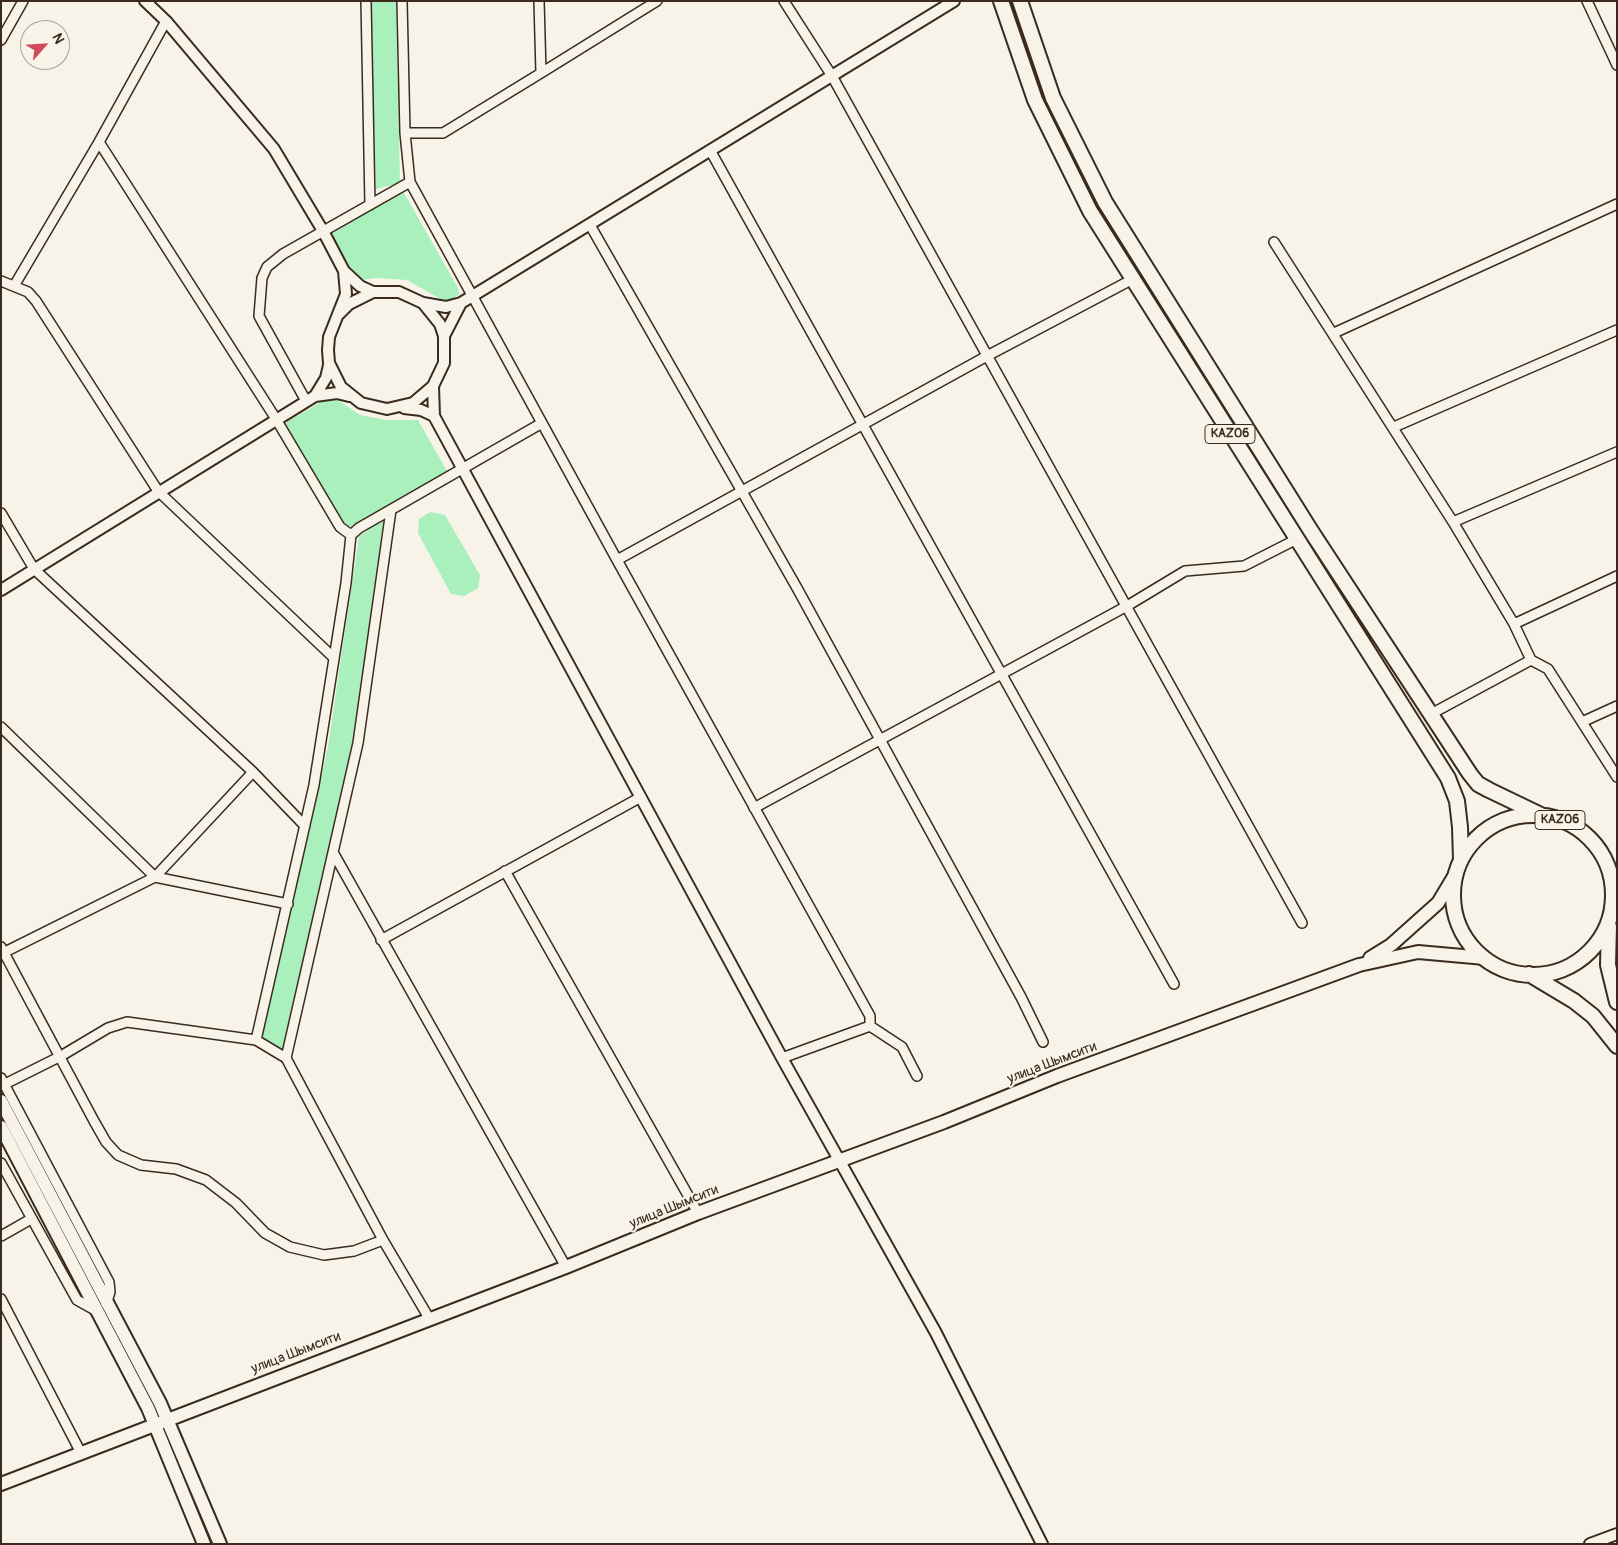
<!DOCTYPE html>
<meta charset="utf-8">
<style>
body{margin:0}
#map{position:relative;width:1618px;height:1545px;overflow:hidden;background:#f7f3e8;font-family:Pangolin,sans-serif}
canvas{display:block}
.frame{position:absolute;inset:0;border:2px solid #3b2a1e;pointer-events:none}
.north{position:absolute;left:20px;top:20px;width:50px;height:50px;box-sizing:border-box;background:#f7f3e8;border:1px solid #aca397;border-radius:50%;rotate:64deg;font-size:14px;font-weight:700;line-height:20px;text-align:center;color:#3b2a1e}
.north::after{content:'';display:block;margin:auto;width:18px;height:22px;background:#d1495b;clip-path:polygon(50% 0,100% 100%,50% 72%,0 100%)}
</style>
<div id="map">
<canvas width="1618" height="1545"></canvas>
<div class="frame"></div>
<div class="north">N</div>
</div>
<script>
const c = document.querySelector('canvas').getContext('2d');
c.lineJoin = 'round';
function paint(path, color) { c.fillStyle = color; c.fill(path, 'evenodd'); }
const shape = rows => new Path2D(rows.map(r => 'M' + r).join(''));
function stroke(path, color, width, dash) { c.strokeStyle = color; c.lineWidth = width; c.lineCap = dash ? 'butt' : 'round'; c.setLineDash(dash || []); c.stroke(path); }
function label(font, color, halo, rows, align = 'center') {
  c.font = font + ' Pangolin,sans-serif'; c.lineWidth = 4.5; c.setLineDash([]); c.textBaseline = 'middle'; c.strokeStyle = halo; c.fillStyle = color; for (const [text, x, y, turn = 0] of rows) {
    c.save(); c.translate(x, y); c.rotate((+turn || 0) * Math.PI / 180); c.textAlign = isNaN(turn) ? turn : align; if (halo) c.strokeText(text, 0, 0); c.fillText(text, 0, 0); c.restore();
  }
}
const green = shape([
 [370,1,396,1,400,183,376,189],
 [403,191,458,288,460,294,446,302,407,280,377,278,360,280,350,267,331,233],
 [328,398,338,400,360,415,386,420,418,420,447,471,445,475,353,527,343,525,283,424],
 [430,512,445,515,480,575,478,588,464,596,451,594,418,533,419,519],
 [384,520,350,758,310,928,286,1044,282,1050,262,1037,328,747,359,536]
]);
const minor = shape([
 [366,1,370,205],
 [402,1,405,133,410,182,617,560,870,1016,870,1026,782,1058],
 [784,1,832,76,1302,923],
 [1587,1,1617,65],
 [1,40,23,1],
 [541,73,657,1],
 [405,133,443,133,541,73,539,1],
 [99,142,276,419,340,527,351,535],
 [710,150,1174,984],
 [590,225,797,588,1021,997,1043,1042],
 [1274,242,1453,522,1514,624,1531,660,1548,669,1617,777],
 [1,281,28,292,36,301,158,491,334,658],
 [14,286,99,142,166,21],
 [1334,333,1617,204],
 [306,401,259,316,262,278,267,267,283,254,410,182],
 [1394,427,1617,330],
 [1,513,34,569,253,772,305,826],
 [1453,522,1617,452],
 [617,560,987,356,1133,279],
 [1514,624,1617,576],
 [1431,714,1531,660],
 [1582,722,1617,706],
 [1,727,155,877,288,904],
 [754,808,1127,606,1185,571,1244,566,1297,539],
 [334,854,566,1267],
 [505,871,698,1213],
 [381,940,641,797],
 [1,947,94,1121,106,1142,118,1155,141,1165,176,1169,206,1180,236,1203,265,1233,290,1247,324,1255,354,1251,383,1240],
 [1,954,155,877,253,772],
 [870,1026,902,1047,917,1076],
 [256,1040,314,785,346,583,351,535,359,528,542,423],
 [286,1058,358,743,391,510],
 [1,1078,109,1282,110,1292,106,1304],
 [5,1084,61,1056,108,1028,127,1022,256,1040,286,1058,383,1240,429,1318],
 [1,1163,77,1300,95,1310],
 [1,1236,31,1219],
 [1,1299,81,1453]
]);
const tertiary = shape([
 [145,1,166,21,274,149,323,231,344,271,360,286,373,292],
 [423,303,446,307,461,303,954,1],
 [339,314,349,304,373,292,399,292,423,303,440,324,444,336,444,363,433,386,413,403,387,409,361,403,341,387,329,363,328,350,329,337,346,294,344,271],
 [444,336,461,303],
 [433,386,434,416,782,1058,936,1333,1042,1544],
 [315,396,326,378,329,365],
 [404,408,421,410,434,416],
 [1,590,315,396,337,393,349,396],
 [1590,1544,1617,1534]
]);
const secondary = shape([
 [1370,958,1391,945,1438,903,1456,873],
 [1,1101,160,1403,220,1544],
 [1,1127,148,1408,204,1544],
 [1,1484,566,1267,698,1213,944,1122,1057,1076,1359,965,1418,952,1485,958]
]);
const trunk = shape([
 [1001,1,1035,100,1090,211,1448,778,1457,801,1460,827,1461,860],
 [1020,1,1053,98,1105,202,1311,531,1470,774,1478,784,1489,790,1543,816],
 '1453 895a80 80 0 1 1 160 0a80 80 0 1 1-160 0Z',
 [1609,926,1608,965,1617,1002],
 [1529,974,1574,1001,1593,1016,1617,1046]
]);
const shields = [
 [1230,434,50],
 [1560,820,50]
];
const shieldNames = [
 ["KАZ06",1230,434],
 ["KАZ06",1560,820]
];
const streetNames = [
 ["улица Шымсити",1052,1063,-21],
 ["улица Шымсити",674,1207,-22],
 ["улица Шымсити",296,1353,-21]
];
paint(green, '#aaf0bc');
stroke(minor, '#3b2a1e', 12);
stroke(tertiary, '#3b2a1e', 14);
stroke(secondary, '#3b2a1e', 16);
stroke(trunk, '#3b2a1e', 18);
stroke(minor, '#f7f3e8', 9);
stroke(tertiary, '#f7f3e8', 10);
stroke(secondary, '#f7f3e8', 12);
stroke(trunk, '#f7f3e8', 14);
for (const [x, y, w] of shields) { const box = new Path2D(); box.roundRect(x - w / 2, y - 9.5, w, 19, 4); c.fillStyle = '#f7f3e8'; c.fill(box); stroke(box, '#3b2a1e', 1); }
label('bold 12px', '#3b2a1e', null, shieldNames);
label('14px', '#3b2a1e', '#f7f3e8', streetNames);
</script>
